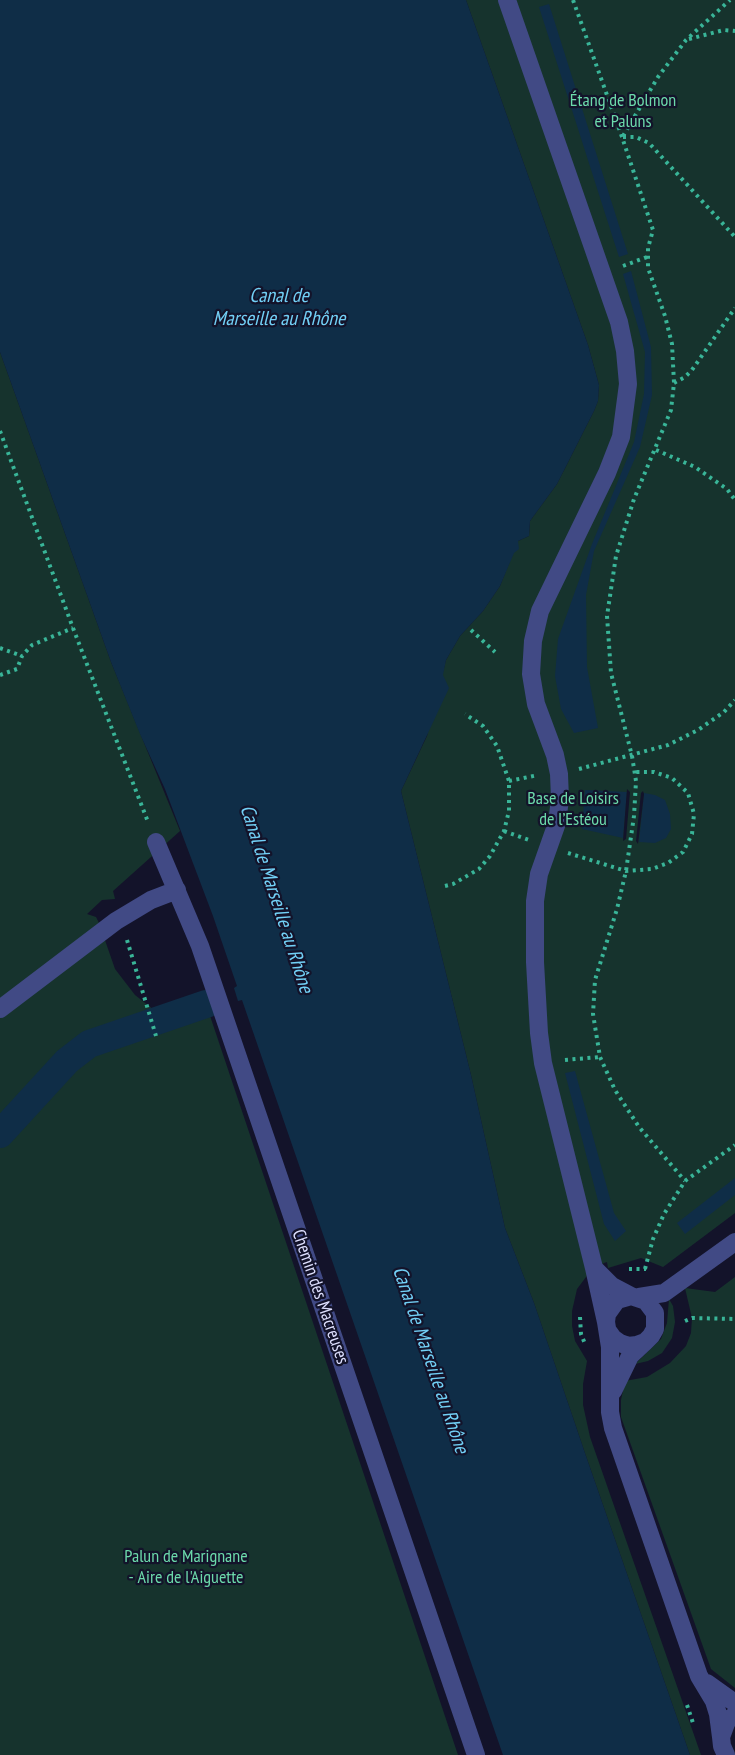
<!DOCTYPE html>
<meta charset="utf-8">
<style>
body{margin:0}
canvas{display:block;background:#13132a}
</style>
<canvas width="735" height="1755"></canvas>
<script>
const c = document.querySelector('canvas').getContext('2d');
c.lineJoin = 'round';
function paint(path, color) { c.fillStyle = color; c.fill(path, 'evenodd'); }
const shape = rows => new Path2D(rows.map(r => 'M' + r).join(''));
function stroke(path, color, width, dash) { c.strokeStyle = color; c.lineWidth = width; c.lineCap = dash ? 'butt' : 'round'; c.setLineDash(dash || []); c.stroke(path); }
function label(font, color, halo, rows, align = 'center') {
  c.font = font + ' "PT Sans Narrow",sans-serif'; c.lineWidth = 4.5; c.setLineDash([]); c.textBaseline = 'middle'; c.strokeStyle = halo; c.fillStyle = color; for (const [text, x, y, turn = 0] of rows) {
    c.save(); c.translate(x, y); c.rotate((+turn || 0) * Math.PI / 180); c.textAlign = isNaN(turn) ? turn : align; if (halo) c.strokeText(text, 0, 0); c.fillText(text, 0, 0); c.restore();
  }
}
const green = shape([
 [466,0,735,0,735,1213,663,1267,641,1258,608,1268,607,1262,604,1263,589,1273,577,1289,572,1311,572,1326,575,1341,587,1361,583,1384,583,1405,590,1437,701,1755,690,1755,587,1459,534,1303,505,1228,471,1075,401,791,427,736,446,660,460,636,483,611,500,586,518,541,529,536,530,521,557,484,594,411,598,401,599,385,588,345],
 [0,352,111,662,180,831,113,891,115,899,102,900,87,914,96,917,99,923,115,969,135,995,154,1010,202,992,458,1755,0,1755],
 [735,1277,735,1688,711,1669,621,1417,621,1400,625,1381,647,1377,670,1363,686,1346,691,1333,692,1318,685,1288,715,1292],
 [669,1299,673,1306,675,1322,672,1338,662,1353,648,1361,635,1364,661,1339,667,1323]
]);
const water = shape([
 [0,0,466,0,588,345,599,385,598,401,594,411,557,484,530,521,529,536,518,541,519,549,514,553,500,586,483,611,460,636,446,660,443,675,449,688,401,791,471,1075,505,1228,534,1303,587,1459,690,1755,503,1755,242,1000,238,1001,234,988,237,986,213,916,165,789,140,734,111,662,0,352],
 [549,4,628,254,619,257,539,7],
 [631,271,651,347,652,395,640,447,594,551,586,595,587,667,598,728,574,733,561,709,555,676,558,639,592,544,634,442,644,394,645,352,623,274],
 [585,790,627,792,623,838,582,829],
 [644,793,655,795,665,800,670,814,671,829,666,838,655,843,639,842],
 [575,1071,614,1213,626,1231,615,1241,604,1224,565,1073],
 [735,1178,735,1195,685,1234,677,1223]
]);
const pier = shape([
 [627,789,630,792,626,839,623,841],
 [643,791,644,794,638,844,636,841,641,793]
]);
const canal = shape([
 [0,1134,67,1061,89,1044,206,1004]
]);
const path = shape([
 [573,0,622,137,653,230,648,248,648,268,665,316,672,344,674,383,671,410,634,499,616,556,607,616,611,673,632,756,636,781,634,816,626,871,617,909,595,980,593,1014,600,1057,615,1090,639,1127,685,1181],
 [689,39,724,30,735,31],
 [623,136,658,77,686,40,730,0],
 [623,137,636,137,649,143,735,237],
 [623,266,647,257],
 [674,383,685,377,692,370,735,308],
 [0,431,73,628,148,822],
 [656,450,695,467,727,489,735,500],
 [471,630,495,652],
 [0,648,22,656],
 [0,675,17,669,22,656,32,645,73,628],
 [579,769,668,745,698,730,724,712,735,700],
 [509,781,538,775],
 [504,831,529,840],
 [568,853,626,871,652,869,668,863,683,852,692,834,694,814,688,793,672,778,654,772,635,772],
 [445,886,453,884,479,869,490,856,504,831,509,811,509,781,497,746,483,726,465,714],
 [127,940,156,1036],
 [565,1060,600,1057],
 [629,1269,646,1269],
 [645,1269,653,1239,664,1214,685,1181,735,1145],
 [580,1317,581,1334,585,1344],
 [685,1321,692,1318,735,1319],
 [687,1705,694,1726]
]);
const minor = shape([
 [507,0,619,322,625,351,628,384,621,437,607,473,540,611,533,641,531,674,536,704,555,755,559,774,560,799,557,823,539,874,535,901,535,962,539,1033,543,1063,594,1268],
 [156,842,200,946,476,1755],
 [0,1009,116,921,151,900,177,890],
 [639,1297,664,1293,735,1242],
 [606,1322,594,1268,612,1286,631,1296],
 [608,1331,613,1338,620,1343,628,1346,637,1345,645,1342,651,1336,655,1329,655,1313,646,1301,631,1296,617,1300,607,1314,606,1322,610,1347,610,1412,613,1428,699,1676,714,1701,718,1714,721,1737],
 [613,1391,630,1356,645,1342],
 [707,1683,735,1703],
 [726,1755,722,1746,721,1737,727,1721,735,1715]
]);
const parkNames = [
 ["Étang de Bolmon",623,101],
 ["et Paluns",623,122],
 ["Base de Loisirs",573,799],
 ["de l’Estéou",573,820],
 ["Palun de Marignane",186,1557],
 ["- Aire de l'Aiguette",186,1578]
];
const streetNames = [
 ["Chemin des Macreuses",320,1297,71]
];
const waterNames = [
 ["Canal de",279,296],
 ["Marseille au Rhône",279,319],
 ["Canal de Marseille au Rhône",276,899,72],
 ["Canal de Marseille au Rhône",430,1360,71]
];
paint(green, '#16332d');
paint(water, '#0f2d47');
paint(pier, '#13132a');
stroke(canal, '#0f2d47', 28);
stroke(path, '#39b598', 4, [3, 4.5]);
stroke(minor, '#414a85', 18);
label('18px', '#6cdaab', '#13132a', parkNames);
label('18px', '#dddffd', '#13132a', streetNames);
label('italic 20px', '#72d0f6', '#13132a', waterNames);
</script>
